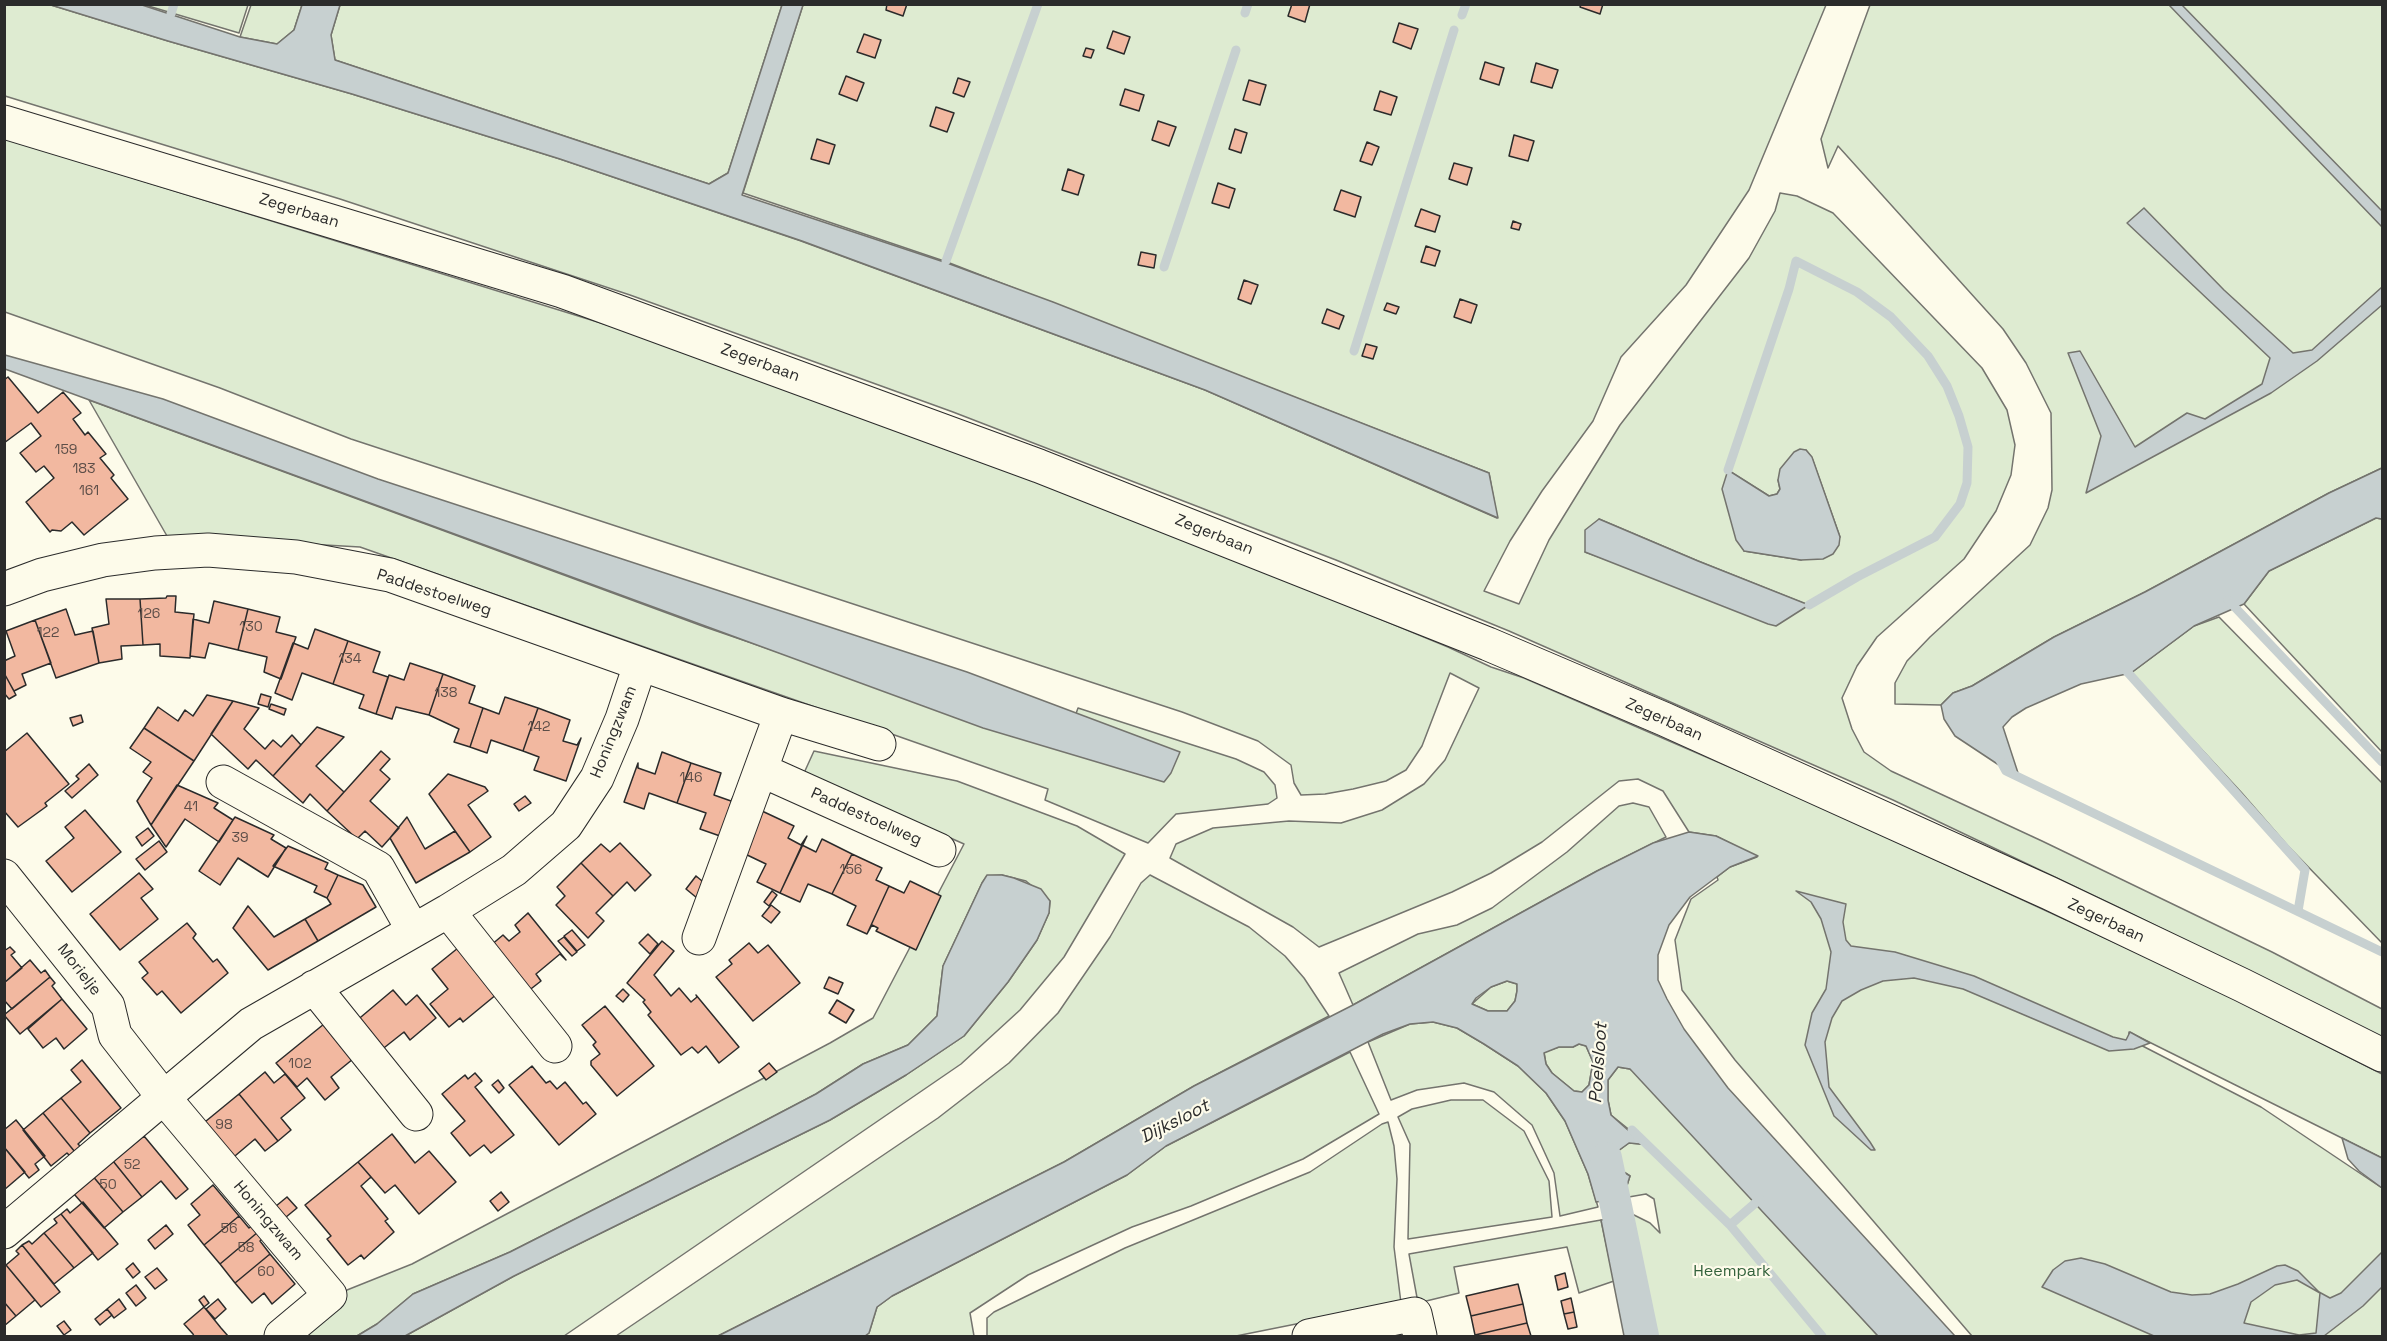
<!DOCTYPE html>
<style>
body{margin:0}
#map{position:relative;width:2387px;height:1341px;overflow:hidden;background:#fdfbea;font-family:"Space Grotesk",sans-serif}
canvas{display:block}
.frame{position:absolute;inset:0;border:6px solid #2b2b2b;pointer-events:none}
</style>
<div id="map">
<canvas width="2387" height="1341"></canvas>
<div class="frame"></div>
</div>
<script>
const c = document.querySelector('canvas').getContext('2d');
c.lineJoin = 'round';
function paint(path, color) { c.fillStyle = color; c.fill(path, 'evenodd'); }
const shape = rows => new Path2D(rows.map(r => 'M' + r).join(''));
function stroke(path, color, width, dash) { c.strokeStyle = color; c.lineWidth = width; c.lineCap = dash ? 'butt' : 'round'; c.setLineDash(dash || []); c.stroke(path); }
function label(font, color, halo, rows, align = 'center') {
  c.font = font + ' "Space Grotesk",sans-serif'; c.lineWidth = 4.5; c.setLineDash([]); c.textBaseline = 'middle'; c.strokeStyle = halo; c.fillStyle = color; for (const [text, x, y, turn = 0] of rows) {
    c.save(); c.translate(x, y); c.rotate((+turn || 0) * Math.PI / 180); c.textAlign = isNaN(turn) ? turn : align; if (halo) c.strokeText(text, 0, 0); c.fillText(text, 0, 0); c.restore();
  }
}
const green = shape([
 [4,5,51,5,168,41,352,94,560,159,801,241,1205,390,1497,518,1489,473,947,262,743,193,803,5,1826,5,1749,190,1686,285,1621,357,1593,421,1542,491,1510,541,1484,591,1519,604,1549,540,1620,425,1749,258,1775,211,1780,193,1797,196,1833,213,1982,368,2007,410,2015,445,2011,475,1996,511,1964,559,1877,637,1857,666,1842,698,1852,729,1864,752,1891,771,2042,841,2272,952,2382,1009,2382,1038,2124,910,1893,800,1509,631,1336,560,953,412,630,295,340,199,5,96,4,5],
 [1806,450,1812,458,1840,537,1801,560,1744,551,1729,471,1769,496,1777,494,1780,489,1778,480,1806,450],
 [1599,519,1698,561,1808,605,1643,573,1585,552,1599,519],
 [145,5,248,5,239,33,145,5],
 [251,5,302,5,294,30,277,44,240,37,251,5],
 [340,5,782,5,728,173,709,184,335,60,331,35,340,5],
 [1870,5,2382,5,2382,468,2329,493,2145,592,2054,637,1972,686,1953,693,1941,705,1895,704,1895,683,1907,661,1930,637,2030,545,2048,508,2052,490,2051,413,2026,363,2003,329,1838,146,1828,168,1821,139,1870,5],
 [4,138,617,328,1073,492,1448,647,1491,667,1524,678,1817,805,2207,985,2382,1074,2382,1158,2129,1032,2129,1039,2261,1107,2382,1188,2382,1336,1972,1336,1735,1060,1682,990,1675,940,1691,899,1718,880,1717,877,1730,867,1757,857,1716,836,1689,832,1663,791,1638,779,1619,781,1542,842,1491,873,1452,892,1319,947,1293,927,1170,858,1176,844,1213,828,1289,821,1341,823,1382,810,1424,784,1445,760,1479,688,1450,673,1422,746,1406,770,1386,781,1353,789,1325,794,1301,795,1294,783,1291,765,1258,741,1182,712,351,439,220,388,5,312,4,138],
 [89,400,705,627,1063,750,1078,708,1236,759,1264,772,1275,785,1277,798,1268,804,1176,814,1148,843,1045,800,1048,789,360,547,167,536,89,400],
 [2376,518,2382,519,2382,752,2244,604,2269,571,2376,518],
 [2219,617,2382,783,2382,943,2288,846,2241,792,2131,673,2194,626,2219,617],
 [814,751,957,781,1077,826,1125,854,1064,957,1020,1010,961,1064,564,1336,405,1336,514,1276,830,1120,906,1075,964,1036,1008,982,1037,940,1049,913,1050,901,1026,881,1002,875,987,876,982,883,943,966,937,1016,908,1045,863,1064,816,1094,650,1181,510,1252,413,1294,377,1324,357,1336,299,1336,347,1290,412,1264,830,1043,873,1018,964,844,804,773,814,751],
 [1633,803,1649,807,1666,837,1597,871,1353,1005,1339,973,1418,934,1457,925,1492,908,1567,852,1619,806,1633,803],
 [1150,875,1249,927,1285,956,1304,978,1329,1016,1194,1086,1064,1162,718,1336,616,1336,938,1118,1009,1063,1058,1013,1110,937,1141,883,1150,875],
 [1507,981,1517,984,1517,991,1515,1001,1507,1011,1488,1011,1472,1004,1491,987,1507,981],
 [1433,1022,1457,1028,1484,1044,1518,1066,1546,1093,1565,1121,1588,1174,1598,1207,1560,1216,1554,1173,1532,1125,1494,1092,1464,1083,1417,1090,1391,1100,1368,1042,1410,1024,1433,1022],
 [1579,1044,1586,1046,1593,1062,1589,1085,1582,1092,1574,1091,1552,1073,1546,1064,1544,1052,1559,1047,1573,1047,1579,1044],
 [1350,1052,1379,1114,1303,1159,1191,1206,1132,1227,1028,1275,970,1313,974,1336,865,1336,869,1333,877,1307,892,1296,1127,1175,1166,1146,1350,1052],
 [1618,1067,1630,1069,1642,1076,1878,1336,1655,1336,1634,1230,1629,1216,1634,1215,1650,1223,1660,1233,1654,1199,1646,1194,1623,1198,1630,1176,1613,1165,1618,1151,1629,1143,1643,1144,1642,1140,1611,1115,1608,1100,1608,1080,1618,1067],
 [1451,1100,1483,1100,1524,1131,1549,1181,1552,1217,1408,1239,1410,1144,1398,1117,1412,1109,1451,1100],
 [1388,1122,1394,1146,1397,1179,1394,1247,1401,1303,1236,1336,987,1336,987,1318,994,1312,1125,1248,1310,1172,1382,1124,1388,1122],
 [1601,1220,1614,1281,1579,1293,1567,1247,1454,1267,1459,1293,1418,1303,1409,1254,1601,1220]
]);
const water = shape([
 [51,5,142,5,240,37,277,44,294,30,302,5,340,5,331,35,335,60,709,184,728,173,782,5,803,5,742,195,947,263,1053,302,1489,473,1498,518,1205,390,802,241,560,159,352,94,168,41,51,5],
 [2169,5,2182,5,2382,211,2382,227,2169,5],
 [2144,208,2224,290,2293,353,2312,350,2382,287,2382,305,2317,361,2271,393,2086,493,2101,436,2068,353,2080,351,2135,447,2187,413,2205,419,2262,384,2270,358,2127,223,2144,208],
 [5,355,163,399,378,479,967,672,1180,752,1171,773,1164,782,983,728,5,369,5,355],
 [1800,449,1806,450,1812,457,1840,537,1839,545,1833,554,1823,559,1801,560,1744,551,1736,540,1722,489,1728,470,1769,496,1777,494,1780,489,1778,480,1780,469,1794,452,1800,449],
 [2382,468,2382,519,2376,518,2269,571,2244,604,2194,626,2131,673,2081,684,2026,708,2012,717,2003,727,2020,779,1955,736,1944,719,1941,705,1953,693,1972,686,2054,637,2145,592,2329,493,2382,468],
 [1599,519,1698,561,1809,605,1776,626,1768,624,1585,552,1585,530,1599,519],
 [1689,832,1716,836,1758,856,1730,867,1690,897,1669,925,1658,955,1658,980,1667,999,1684,1029,1728,1088,1955,1336,1878,1336,1630,1069,1618,1067,1608,1080,1608,1100,1611,1115,1629,1131,1649,1145,1629,1143,1618,1151,1613,1165,1630,1176,1623,1198,1596,1202,1588,1174,1565,1121,1546,1093,1518,1066,1484,1044,1457,1028,1433,1022,1410,1024,1383,1034,1166,1146,1127,1175,892,1296,877,1307,869,1333,865,1336,718,1336,1064,1162,1194,1086,1353,1005,1597,871,1653,843,1689,832],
 [1507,981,1517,984,1517,991,1515,1001,1507,1011,1488,1011,1472,1004,1476,998,1491,987,1507,981],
 [1579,1044,1586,1046,1593,1062,1589,1085,1582,1092,1574,1091,1552,1073,1546,1064,1544,1053,1559,1047,1573,1047,1579,1044],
 [987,875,1002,875,1014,878,1041,889,1050,901,1049,913,1037,940,1008,982,964,1036,906,1075,830,1120,514,1276,405,1336,357,1336,377,1324,413,1294,510,1252,650,1181,816,1094,863,1064,908,1045,937,1016,943,966,982,883,987,875],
 [1796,891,1846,904,1843,922,1846,940,1851,946,1895,952,1974,976,2113,1037,2126,1040,2130,1032,2150,1043,2134,1049,2109,1051,1963,989,1914,978,1883,981,1861,990,1842,1001,1832,1018,1825,1042,1829,1087,1870,1142,1875,1150,1871,1150,1834,1116,1805,1045,1812,1013,1826,989,1831,952,1821,919,1811,902,1796,891],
 [2342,1138,2382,1158,2382,1188,2359,1171,2348,1159,2342,1138],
 [1629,1216,1634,1230,1655,1336,1624,1336,1601,1220,1629,1216],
 [2382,1252,2382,1287,2363,1306,2324,1336,2154,1336,2042,1287,2053,1270,2065,1261,2081,1258,2105,1264,2171,1292,2192,1295,2210,1294,2238,1284,2277,1266,2285,1265,2298,1271,2319,1292,2330,1298,2341,1293,2382,1252],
 [2297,1280,2320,1293,2316,1333,2299,1335,2244,1323,2251,1302,2275,1285,2297,1280]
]);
const stream = shape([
 [1245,13,1248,4],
 [171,14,174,4],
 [1462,15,1466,4],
 [946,261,1038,4],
 [1164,267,1236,50],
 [1354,351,1454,30],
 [1728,470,1789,289,1796,261,1857,292,1891,317,1928,356,1947,386,1959,416,1968,447,1967,483,1960,504,1935,537,1857,577,1809,605],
 [2228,600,2382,762],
 [2122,666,2305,870,2298,911],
 [2000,760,2006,771,2382,952],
 [1632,1130,1730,1225,1822,1336],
 [1730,1225,1760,1199]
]);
const canal = shape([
 [1606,1158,1643,1336]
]);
const building = shape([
 [887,4,907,4,903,16,886,10,887,4],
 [1292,4,1310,4,1305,22,1288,16,1292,4],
 [1581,4,1603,4,1600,14,1580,7,1581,4],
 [1399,23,1418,29,1411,49,1393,42,1399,23],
 [1113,31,1130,37,1124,54,1107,48,1113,31],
 [864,34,881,40,875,58,857,52,864,34],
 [1086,48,1094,50,1091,58,1083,56,1086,48],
 [1485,62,1504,68,1499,85,1480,79,1485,62],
 [1536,63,1558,70,1552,88,1531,82,1536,63],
 [846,76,864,83,857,101,839,94,846,76],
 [958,78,970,82,964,97,953,93,958,78],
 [1249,80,1266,85,1260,105,1243,100,1249,80],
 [1125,89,1144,95,1139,111,1120,105,1125,89],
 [1380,91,1397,97,1391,115,1374,110,1380,91],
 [936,107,954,113,947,132,930,126,936,107],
 [1158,121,1176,127,1169,146,1152,140,1158,121],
 [1235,129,1247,133,1241,153,1229,149,1235,129],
 [1514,135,1534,141,1528,161,1509,156,1514,135],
 [817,139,835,145,829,164,811,159,817,139],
 [1367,142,1379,147,1372,165,1360,161,1367,142],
 [1454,163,1472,168,1467,185,1449,179,1454,163],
 [1068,169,1084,175,1078,195,1062,190,1068,169],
 [1218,183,1235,189,1229,208,1212,203,1218,183],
 [1341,190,1361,197,1355,217,1334,210,1341,190],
 [1421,209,1440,216,1435,232,1415,226,1421,209],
 [1513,221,1521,224,1519,230,1511,228,1513,221],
 [1426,246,1440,251,1435,266,1421,262,1426,246],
 [1141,252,1156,255,1154,268,1138,265,1141,252],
 [1244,280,1258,285,1251,304,1238,299,1244,280],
 [1460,299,1477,305,1471,323,1454,317,1460,299],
 [1387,303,1399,307,1396,314,1384,310,1387,303],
 [1327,309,1344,316,1339,329,1322,323,1327,309],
 [1366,344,1377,347,1373,359,1362,356,1366,344],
 [8,377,38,413,63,392,81,413,73,419,85,435,88,432,106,454,100,458,114,475,111,478,128,499,84,535,72,522,61,531,52,530,50,532,26,502,54,478,44,466,36,472,20,453,41,436,31,423,4,443,4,380,8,377],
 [167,596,176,596,175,612,194,614,190,658,160,656,160,644,143,645,140,599,166,598,167,596],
 [106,599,140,599,143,645,121,646,122,659,99,663,92,628,109,624,106,599],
 [214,601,248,609,238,650,209,643,205,658,190,656,193,619,209,623,214,601],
 [66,609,75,635,93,631,99,663,56,678,35,620,66,609],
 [248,609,280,617,276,632,296,637,281,679,264,672,267,657,238,650,248,609],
 [35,620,51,663,22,674,26,685,14,691,4,673,4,661,15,656,6,631,35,620],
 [315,629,348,641,333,684,302,673,292,700,275,693,293,643,308,649,315,629],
 [348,641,380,652,373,672,388,677,376,714,359,708,364,695,333,684,348,641],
 [410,663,443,674,429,715,396,707,392,719,376,714,389,675,404,680,410,663],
 [4,673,16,695,9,699,4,693,4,673],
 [443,674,475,686,469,703,483,708,470,747,454,742,459,729,429,715,443,674],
 [261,694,271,697,268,707,258,704,261,694],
 [207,695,233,701,194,761,144,728,158,707,178,721,185,710,193,716,207,695],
 [505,697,538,708,523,751,491,740,487,753,470,747,483,708,499,714,505,697],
 [233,701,259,708,244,729,265,749,273,740,281,747,292,735,301,745,273,776,256,760,248,769,211,734,233,701],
 [271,704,286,709,284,715,269,709,271,704],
 [538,708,570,720,563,741,577,745,581,738,566,781,534,770,539,757,523,751,538,708],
 [81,715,83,722,73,726,70,718,81,715],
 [317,727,344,737,316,766,344,792,327,811,310,794,303,803,273,776,317,727],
 [144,728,194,761,151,825,137,801,152,778,143,772,151,762,130,748,144,728],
 [27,733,69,784,45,803,47,806,18,827,4,811,4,752,27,733],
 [381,751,390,759,380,770,390,779,370,801,399,828,382,847,365,831,357,839,327,811,381,751],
 [662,752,691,763,677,803,649,793,644,809,624,802,638,763,638,768,655,774,662,752],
 [691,763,721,773,714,795,731,801,733,797,720,836,700,829,706,813,677,803,691,763],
 [89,764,98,775,72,798,65,791,79,779,76,776,89,764],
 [448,774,485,787,488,791,468,805,491,837,470,852,429,794,448,774],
 [177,785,218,803,214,808,233,820,219,842,185,819,166,847,151,825,177,785],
 [525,796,531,803,519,811,514,804,525,796],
 [85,810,121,852,72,892,46,861,74,838,65,827,85,810],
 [762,811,794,826,788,838,801,845,807,836,780,893,757,882,766,864,743,853,762,811],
 [235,817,274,835,271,839,286,848,268,877,238,858,220,885,199,871,235,817],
 [407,817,425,849,455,831,470,852,416,883,390,838,407,817],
 [148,828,154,836,142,846,136,837,148,828],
 [822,839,852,854,832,894,808,884,800,902,780,893,802,845,816,852,822,839],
 [159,841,167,852,145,870,136,859,159,841],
 [620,843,651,875,635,891,627,882,613,896,581,863,601,844,610,852,620,843],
 [288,846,328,863,325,869,338,875,327,898,314,892,317,886,273,866,288,846],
 [852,854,882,868,876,880,889,886,867,934,847,925,856,906,832,894,852,854],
 [581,863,613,896,596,913,604,921,588,938,556,905,565,896,557,887,581,863],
 [139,873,153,889,141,898,158,919,120,950,90,914,139,873],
 [338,875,363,885,376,907,318,941,305,919,331,904,327,898,338,875],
 [696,876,707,885,697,898,686,889,696,876],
 [910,881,941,896,916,950,876,931,878,928,872,925,867,934,889,886,904,893,910,881],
 [772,891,777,895,769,906,764,902,772,891],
 [771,905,780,912,771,923,762,916,771,905],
 [248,906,274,937,305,919,318,941,268,970,233,928,248,906],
 [528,913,566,960,560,954,536,974,541,981,527,992,490,946,503,935,509,941,520,932,515,925,528,913],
 [187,923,196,934,193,938,213,962,217,959,228,973,181,1013,162,991,157,995,142,978,148,973,139,962,187,923],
 [572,930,585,945,577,951,564,936,572,930],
 [648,934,658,944,650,954,639,943,648,934],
 [564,937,577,952,572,956,558,941,564,937],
 [662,941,674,951,654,975,671,996,679,988,691,1002,697,997,696,995,739,1047,719,1063,706,1046,698,1053,692,1047,681,1055,648,1015,651,1012,643,1002,645,1000,627,983,662,941],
 [749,943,758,953,768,945,800,983,753,1021,716,977,732,964,729,960,749,943],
 [10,947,15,952,11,955,22,968,4,983,4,951,10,947],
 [458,948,497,994,463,1022,460,1018,449,1027,430,1004,448,989,432,969,458,948],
 [30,960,41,973,45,970,50,977,12,1009,4,1000,4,983,30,960],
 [50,977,55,983,52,986,62,999,20,1034,4,1015,50,977],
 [829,977,843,983,838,994,824,988,829,977],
 [623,989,629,995,623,1002,616,996,623,989],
 [393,990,406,1005,417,995,436,1018,410,1040,404,1032,380,1051,355,1022,393,990],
 [62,999,87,1029,64,1049,56,1038,43,1048,28,1029,62,999],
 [837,1000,854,1010,846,1023,829,1013,837,1000],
 [605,1006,654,1066,617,1096,591,1065,591,1061,600,1054,593,1045,596,1042,582,1025,605,1006],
 [324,1024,353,1059,331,1077,339,1088,325,1100,307,1078,297,1087,276,1063,324,1024],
 [82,1060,121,1108,90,1133,61,1098,81,1082,71,1070,82,1060],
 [769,1063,777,1072,766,1080,759,1071,769,1063],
 [532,1066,546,1083,550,1081,557,1089,565,1082,583,1104,586,1102,596,1114,559,1145,509,1085,532,1066],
 [265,1072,274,1083,285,1074,305,1098,281,1118,291,1130,278,1141,239,1094,265,1072],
 [475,1073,482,1081,475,1087,514,1135,491,1153,484,1145,470,1156,451,1133,465,1121,442,1094,465,1075,468,1079,475,1073],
 [498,1080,504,1088,499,1093,492,1085,498,1080],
 [239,1094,278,1141,265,1151,255,1139,229,1161,200,1126,239,1094],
 [61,1098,90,1133,78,1144,81,1147,75,1152,43,1113,61,1098],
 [43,1113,75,1152,70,1156,67,1153,51,1166,23,1130,43,1113],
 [16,1120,45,1156,35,1164,39,1170,29,1178,4,1147,4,1130,16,1120],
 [392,1134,415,1163,429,1151,456,1182,419,1214,395,1185,385,1193,358,1162,392,1134],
 [144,1136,188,1189,176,1199,161,1181,142,1197,113,1161,144,1136],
 [4,1147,25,1172,4,1190,4,1147],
 [113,1161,142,1197,123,1212,91,1174,113,1161],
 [358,1162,371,1177,361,1186,388,1219,385,1221,394,1232,364,1259,361,1255,348,1265,327,1239,331,1236,305,1205,358,1162],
 [91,1174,123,1212,104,1228,74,1194,91,1174],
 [213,1185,239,1216,204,1245,188,1225,200,1215,191,1204,213,1185],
 [501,1192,509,1202,498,1211,490,1201,501,1192],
 [287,1197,297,1208,280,1222,270,1211,287,1197],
 [83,1202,118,1244,98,1260,61,1214,67,1209,70,1213,83,1202],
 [61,1214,93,1253,74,1268,44,1233,57,1223,54,1219,61,1214],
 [239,1216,249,1228,253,1225,258,1232,220,1264,204,1245,239,1216],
 [166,1225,173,1234,155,1249,148,1240,166,1225],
 [258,1232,263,1238,260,1241,270,1254,235,1283,220,1264,258,1232],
 [44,1233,74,1268,54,1284,22,1245,29,1241,32,1244,44,1233],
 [22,1245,60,1292,41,1307,6,1265,19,1254,16,1251,22,1245],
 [270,1254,295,1284,272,1304,264,1293,252,1303,235,1283,270,1254],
 [133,1263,140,1272,133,1278,126,1269,133,1263],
 [6,1265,35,1300,16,1316,4,1302,4,1266,6,1265],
 [157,1268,167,1280,155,1289,145,1277,157,1268],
 [1565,1273,1568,1287,1558,1290,1555,1276,1565,1273],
 [1518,1284,1523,1304,1471,1316,1466,1296,1518,1284],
 [136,1285,146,1298,136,1306,126,1293,136,1285],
 [204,1296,209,1303,204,1307,199,1300,204,1296],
 [1571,1298,1574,1312,1564,1314,1561,1301,1571,1298],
 [119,1299,126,1309,114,1318,107,1309,119,1299],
 [218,1299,226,1309,215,1319,206,1309,218,1299],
 [4,1302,16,1316,4,1326,4,1302],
 [1523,1304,1527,1323,1475,1335,1471,1316,1523,1304],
 [204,1307,221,1328,228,1336,194,1336,193,1334,184,1324,204,1307],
 [107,1309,112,1315,100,1325,95,1319,107,1309],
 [1574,1312,1577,1327,1568,1329,1564,1314,1574,1312],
 [64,1321,71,1330,64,1335,57,1326,64,1321],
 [1527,1323,1531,1336,1476,1336,1475,1335,1527,1323]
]);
const minor = shape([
 [4,589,42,575,103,560,155,553,208,550,296,557,390,575,781,714,879,744],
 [761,770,939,850],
 [223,782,378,868,413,930],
 [4,876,108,1006,115,1035,165,1099,330,1295,281,1336],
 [448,911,555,1046],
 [699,938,781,714],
 [314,987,416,1114],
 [4,1232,251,1024,448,911,514,870,566,825,597,778,622,719,640,665],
 [1309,1336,1415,1314,1420,1336]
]);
const major = shape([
 [4,122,562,291,1039,466,1488,644,1664,719,2049,893,2242,985,2382,1055]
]);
const numberNames = [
 ["159",66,450],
 ["183",84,469],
 ["161",89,491],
 ["126",149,614],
 ["130",251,627],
 ["122",48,633],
 ["134",350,659],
 ["138",446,693],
 ["142",539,727],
 ["146",691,778],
 ["41",191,807],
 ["39",240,838],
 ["156",851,870],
 ["102",300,1064],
 ["98",224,1125],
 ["52",132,1165],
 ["50",108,1185],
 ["56",229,1229],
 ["58",246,1248],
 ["60",266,1272]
];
const streetNames = [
 ["Zegerbaan",299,211,17],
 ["Zegerbaan",760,363,20],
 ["Zegerbaan",1214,535,22],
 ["Paddestoelweg",434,593,18],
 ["Zegerbaan",1664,720,24],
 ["Honingzwam",614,732,-68],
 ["Paddestoelweg",866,817,24],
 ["Zegerbaan",2106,921,25],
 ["Morielje",79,970,52],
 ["Honingzwam",268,1221,50]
];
const parkNames = [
 ["Heempark",1732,1272]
];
const waterNames = [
 ["Poelsloot",1599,1063,-86],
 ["Dijksloot",1175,1122,-27]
];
paint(green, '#deebd1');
stroke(green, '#74746e', 1.5);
paint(water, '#c7d0d0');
stroke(water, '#74746e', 1.5);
stroke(stream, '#c7d0d0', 9);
stroke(canal, '#c7d0d0', 32);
paint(building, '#f2b8a0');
stroke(building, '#2b2b2b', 1.5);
stroke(minor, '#2b2b2b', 35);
stroke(major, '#2b2b2b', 35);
stroke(minor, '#fdfbea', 33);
stroke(major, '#fdfbea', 33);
label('14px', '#5d4e48', null, numberNames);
label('16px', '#2b2b2b', '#fdfbea', streetNames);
label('16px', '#34623c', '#fdfbea', parkNames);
label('italic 18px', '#2b2b2b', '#fdfbea', waterNames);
</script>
